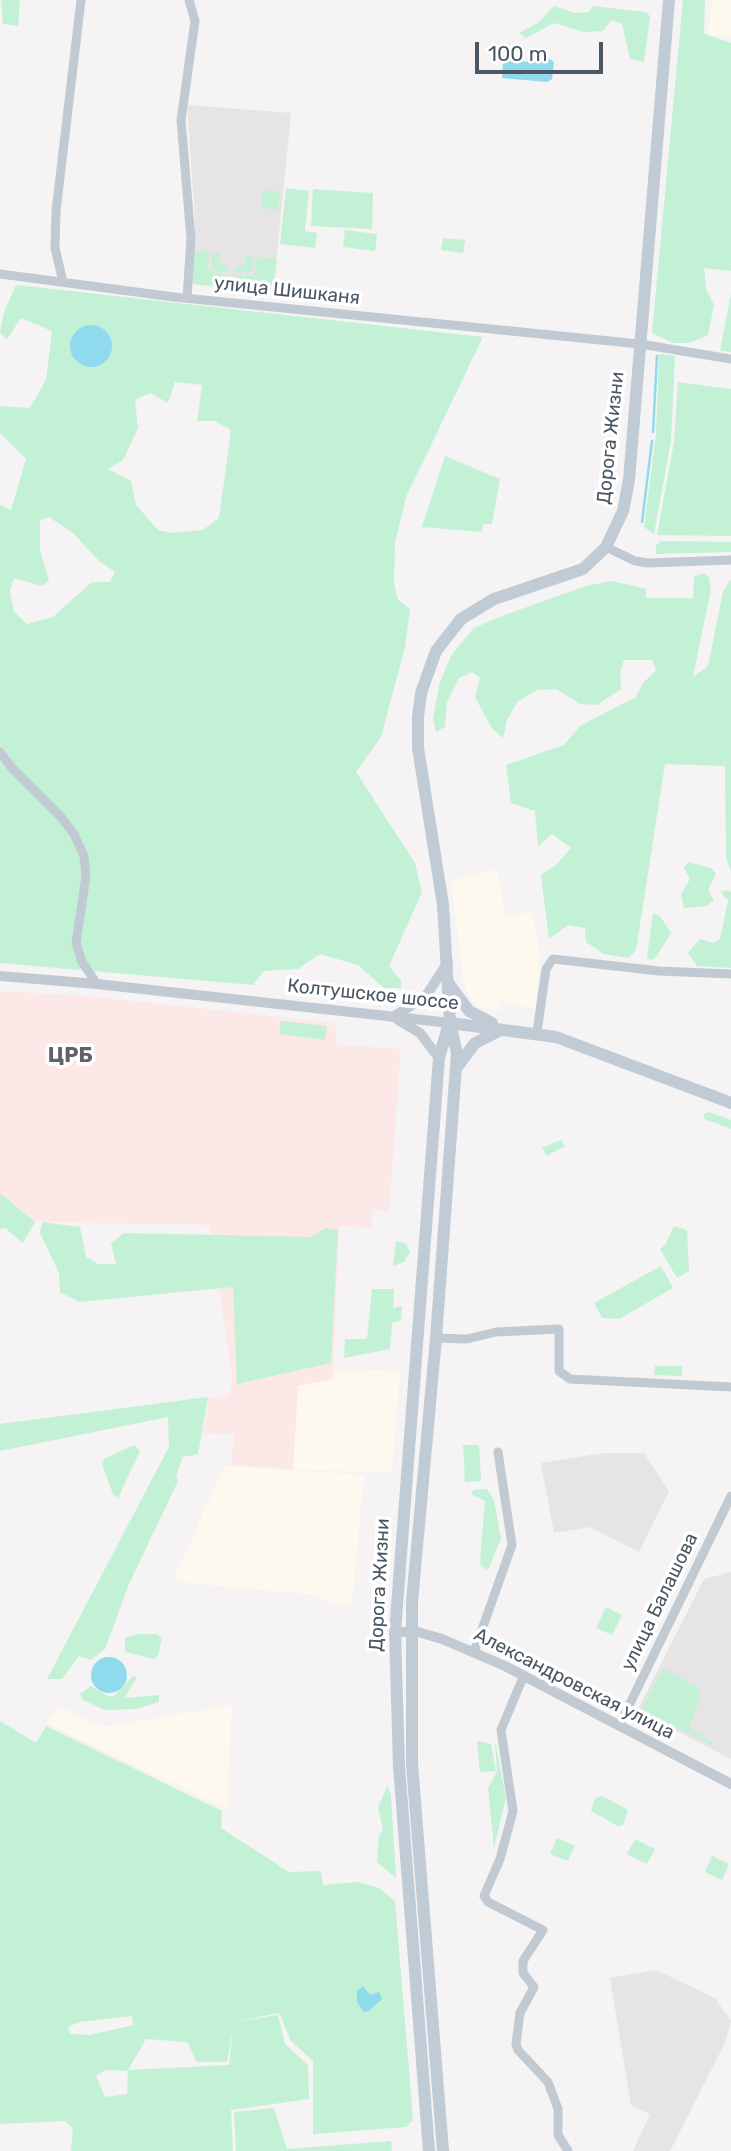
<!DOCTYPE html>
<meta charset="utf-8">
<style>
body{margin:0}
#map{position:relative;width:731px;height:2151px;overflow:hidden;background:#f5f3f3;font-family:Rubik,sans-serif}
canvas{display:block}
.scale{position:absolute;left:475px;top:42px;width:128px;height:32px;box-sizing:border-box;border:4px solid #4a5661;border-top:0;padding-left:9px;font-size:21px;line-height:24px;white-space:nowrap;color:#4a5661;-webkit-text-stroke:5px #fff;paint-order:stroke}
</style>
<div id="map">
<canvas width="731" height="2151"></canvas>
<div class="scale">100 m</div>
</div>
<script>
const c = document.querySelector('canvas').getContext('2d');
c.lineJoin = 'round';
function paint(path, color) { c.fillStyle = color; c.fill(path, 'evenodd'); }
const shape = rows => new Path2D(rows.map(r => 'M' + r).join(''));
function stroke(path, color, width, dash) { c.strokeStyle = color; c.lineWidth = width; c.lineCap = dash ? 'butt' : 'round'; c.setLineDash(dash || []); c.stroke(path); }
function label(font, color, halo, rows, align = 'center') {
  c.font = font + ' Rubik,sans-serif'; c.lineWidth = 7; c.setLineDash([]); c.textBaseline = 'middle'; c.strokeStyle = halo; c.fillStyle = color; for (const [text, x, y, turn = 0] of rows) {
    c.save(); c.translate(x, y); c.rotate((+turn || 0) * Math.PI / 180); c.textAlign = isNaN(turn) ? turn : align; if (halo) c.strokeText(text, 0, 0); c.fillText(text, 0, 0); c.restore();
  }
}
const commercial = shape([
 [712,0,731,0,731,37,708,34],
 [497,869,506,916,532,912,540,955,536,1009,501,1001,500,1011,480,1008,470,998,463,981,451,881],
 [377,1370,400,1371,392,1473,293,1469,298,1386,333,1379,334,1372],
 [224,1466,364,1475,352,1606,328,1603,315,1595,188,1583,175,1576],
 [57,1705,98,1725,110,1726,232,1705,227,1809,46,1723]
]);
const education = shape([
 [187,105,291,113,273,293,193,284,195,220],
 [604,1453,644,1453,669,1491,639,1552,590,1527,554,1533,541,1463],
 [731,1572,731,1759,637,1711,704,1579],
 [656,1970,715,1998,731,2021,725,2043,670,2151,633,2151,650,2114,631,2105,610,1978]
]);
const medical = shape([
 [0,991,85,996,335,1023,337,1045,401,1049,389,1211,373,1210,372,1228,339,1226,333,1379,298,1386,293,1469,231,1465,234,1434,203,1433,209,1398,230,1396,232,1376,210,1225,35,1222,0,1193]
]);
const green = shape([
 [1,0,20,0,18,26,3,24],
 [683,0,705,0,704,34,731,43,731,271,704,268,706,289,714,305,708,335,689,343,673,343,652,333],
 [554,6,575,13,589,12,592,6,646,12,650,16,644,62,630,59,622,24,611,20,603,31,584,32,554,23,526,38,519,33,538,23],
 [286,188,309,191,305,231,317,233,315,248,280,244],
 [313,189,373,193,372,229,311,226],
 [263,190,280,192,278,210,261,208],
 [345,230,377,234,375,251,343,247],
 [443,238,465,240,463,253,441,250],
 [194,251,209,252,208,268,211,272,228,274,227,288,193,284],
 [212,253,220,253,219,264,226,265,228,272,212,270],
 [246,256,254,257,252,272,233,272,237,266,244,266],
 [256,257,277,259,273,293,235,289,236,285,232,284,233,275,251,276,255,273],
 [16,285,483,337,406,497,395,543,394,583,398,600,410,609,405,647,381,737,356,772,415,863,422,892,389,966,401,981,401,988,384,988,358,965,320,954,298,969,264,971,253,985,0,963,0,505,11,510,26,459,0,433,0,406,30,408,46,380,52,331,21,318,7,339,0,333,4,312],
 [175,382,202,385,197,421,215,421,231,430,219,518,203,530,173,533,158,530,136,505,131,481,108,469,123,460,138,428,135,400,150,393,168,403],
 [49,517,73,533,98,560,115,572,110,582,92,582,53,617,27,624,14,612,10,592,14,578,42,586,49,580,40,550,40,520],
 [731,294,731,352,720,351],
 [659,354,675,356,671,441,654,534,644,527,656,434],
 [678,382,731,389,731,536,657,535,674,442],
 [445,456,500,479,492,524,483,524,482,532,422,527],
 [661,541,731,542,731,552,656,554,656,545],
 [703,573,709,577,711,589,693,677,708,666,723,592,731,579,731,871,726,857,725,766,665,764,636,950,629,958,604,954,586,942,585,928,568,925,549,939,541,875,557,864,571,848,552,834,538,846,535,811,511,803,506,765,564,745,580,726,636,697,643,683,656,670,652,660,624,660,620,673,621,689,597,705,580,704,556,689,537,690,518,701,507,720,503,738,491,727,475,697,480,678,472,672,459,678,447,702,445,727,436,732,433,718,440,682,452,654,474,628,502,616,586,586,612,581,646,589,646,598,693,598,694,577],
 [688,862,711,868,716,874,708,890,714,900,706,906,684,908,681,894,690,879,684,868],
 [728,890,731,892,731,968,697,966,688,953,700,939,714,943,720,939,728,901,721,892],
 [653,913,660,916,671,933,656,957,651,960,647,957],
 [281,1021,327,1026,325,1040,279,1034],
 [709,1112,731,1120,731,1129,705,1119,703,1114],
 [561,1140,565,1146,547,1156,542,1148],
 [0,1193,35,1222,23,1243,5,1228,0,1229],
 [42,1222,80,1227,86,1257,98,1264,116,1264,111,1243,124,1233,311,1237,325,1228,338,1230,331,1363,237,1384,233,1287,79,1302,60,1292,59,1273,40,1233],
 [674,1226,687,1230,689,1271,677,1278,660,1249,665,1245],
 [396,1241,405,1243,410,1252,404,1262,393,1266],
 [661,1266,673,1288,619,1319,602,1318,594,1303],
 [372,1289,394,1289,393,1308,402,1306,401,1320,392,1323,390,1349,344,1358,345,1339,367,1339],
 [655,1366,682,1366,682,1376,654,1375],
 [208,1397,198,1454,183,1457,176,1475,178,1481,129,1584,105,1649,91,1660,79,1656,62,1679,47,1679,169,1447,168,1417,0,1451,0,1424],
 [135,1445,140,1451,118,1498,113,1494,102,1464,105,1458],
 [463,1445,479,1445,481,1481,465,1482],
 [487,1489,494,1500,501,1539,488,1570,481,1566,480,1561,485,1501,471,1494,473,1490],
 [606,1607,622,1615,612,1635,596,1628],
 [137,1634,157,1634,162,1638,158,1656,154,1659,125,1652,125,1638],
 [663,1668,699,1688,700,1700,690,1724,691,1730,713,1742,711,1745,642,1709],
 [134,1675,137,1678,124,1698,159,1695,159,1702,136,1709,105,1710,83,1700,80,1694,91,1686,108,1696,114,1696],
 [0,1721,36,1743,46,1726,222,1811,221,1828,289,1872,321,1871,323,1885,358,1882,379,1888,395,1901,413,2120,406,2127,313,2134,313,2061,291,2041,279,2013,233,2022,278,2015,285,2044,308,2065,309,2099,231,2110,233,2151,71,2151,73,2129,65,2121,0,2124],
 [132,2016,133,2025,90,2035,70,2034,68,2027,79,2022],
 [233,2028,229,2065,128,2070,146,2039,187,2042,197,2062,227,2062],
 [106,2070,128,2071,127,2094,105,2097,96,2076],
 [477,1741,491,1744,496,1771,480,1772],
 [495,1741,506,1798,494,1848,488,1788,497,1772],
 [388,1785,391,1796,396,1878,377,1862,379,1836,383,1830,378,1807],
 [602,1796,628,1810,623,1825,618,1826,591,1811,595,1798],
 [557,1838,575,1846,568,1861,550,1854],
 [635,1839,655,1849,647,1864,627,1854],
 [712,1856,729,1864,722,1880,705,1872],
 [274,2108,287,2149,391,2141,392,2151,236,2151,234,2112]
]);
const water = shape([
 [545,56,554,62,552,79,547,82,502,78,503,61,536,62],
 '70 346a21 21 0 1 1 42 0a21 21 0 1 1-42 0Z',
 '91 1675a18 18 0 1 1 36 0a18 18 0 1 1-36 0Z',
 [363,1986,370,1995,379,1992,382,1999,369,2011,364,2012,357,2002,357,1991]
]);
const stream = shape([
 [653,432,657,356],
 [642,522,652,441]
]);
const minor = shape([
 [0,274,174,297,640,344,731,359],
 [63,282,55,248,56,211,81,0],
 [187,298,191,239,181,120,195,21,189,0],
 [606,547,635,561,648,563,731,560],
 [0,752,12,768,60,816,74,834,84,856,86,876,76,943,82,962,97,984],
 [537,1032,546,969,553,959,659,971,731,974],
 [436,1338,467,1339,496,1332,559,1329,559,1371,570,1379,731,1387],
 [474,1652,512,1545,498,1452],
 [524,1675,501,1730,513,1811,500,1859,484,1896,488,1902,543,1930,523,1961,523,1973,534,1987,520,2013,516,2044,518,2050,548,2082,558,2109,558,2135,568,2151],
 [620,1724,731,1496]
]);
const tertiary = shape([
 [0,976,97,984,450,1023],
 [393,1017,426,996,448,962],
 [398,1020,420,1033,439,1058],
 [395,1632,418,1632,442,1639,505,1666,731,1784]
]);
const secondary = shape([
 [449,984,469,1011,492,1023],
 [450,1023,556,1037,731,1103],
 [458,1066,475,1043,501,1030],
 [429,2151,399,1766,395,1632,439,1058,449,1023],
 [443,2151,412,1764,412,1602,436,1338,457,1053,450,1023,443,905,418,748,418,717,421,693,436,651,461,619,494,599,583,569,606,547,623,511,629,480,669,0]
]);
const streetNames = [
 ["улица Шишканя",287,291,6],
 ["Дорога Жизни",611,438,-84],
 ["Колтушское шоссе",373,995,6],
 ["Дорога Жизни",380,1585,-87],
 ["улица Балашова",660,1602,-64],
 ["Александровская улица",574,1684,27]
];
const neighbourhoodNames = [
 ["ЦРБ",70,1056]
];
paint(commercial, '#fdf9ef');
paint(education, '#e6e4e5');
paint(medical, '#fce8e6');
paint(green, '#c3f1d5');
paint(water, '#90daee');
stroke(stream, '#90daee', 2.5);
stroke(minor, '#c1cad2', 9);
stroke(tertiary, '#c1cad2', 10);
stroke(secondary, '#c1cbd6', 12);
label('19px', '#4a5661', '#fff', streetNames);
label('bold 21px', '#5f6368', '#fff', neighbourhoodNames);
</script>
